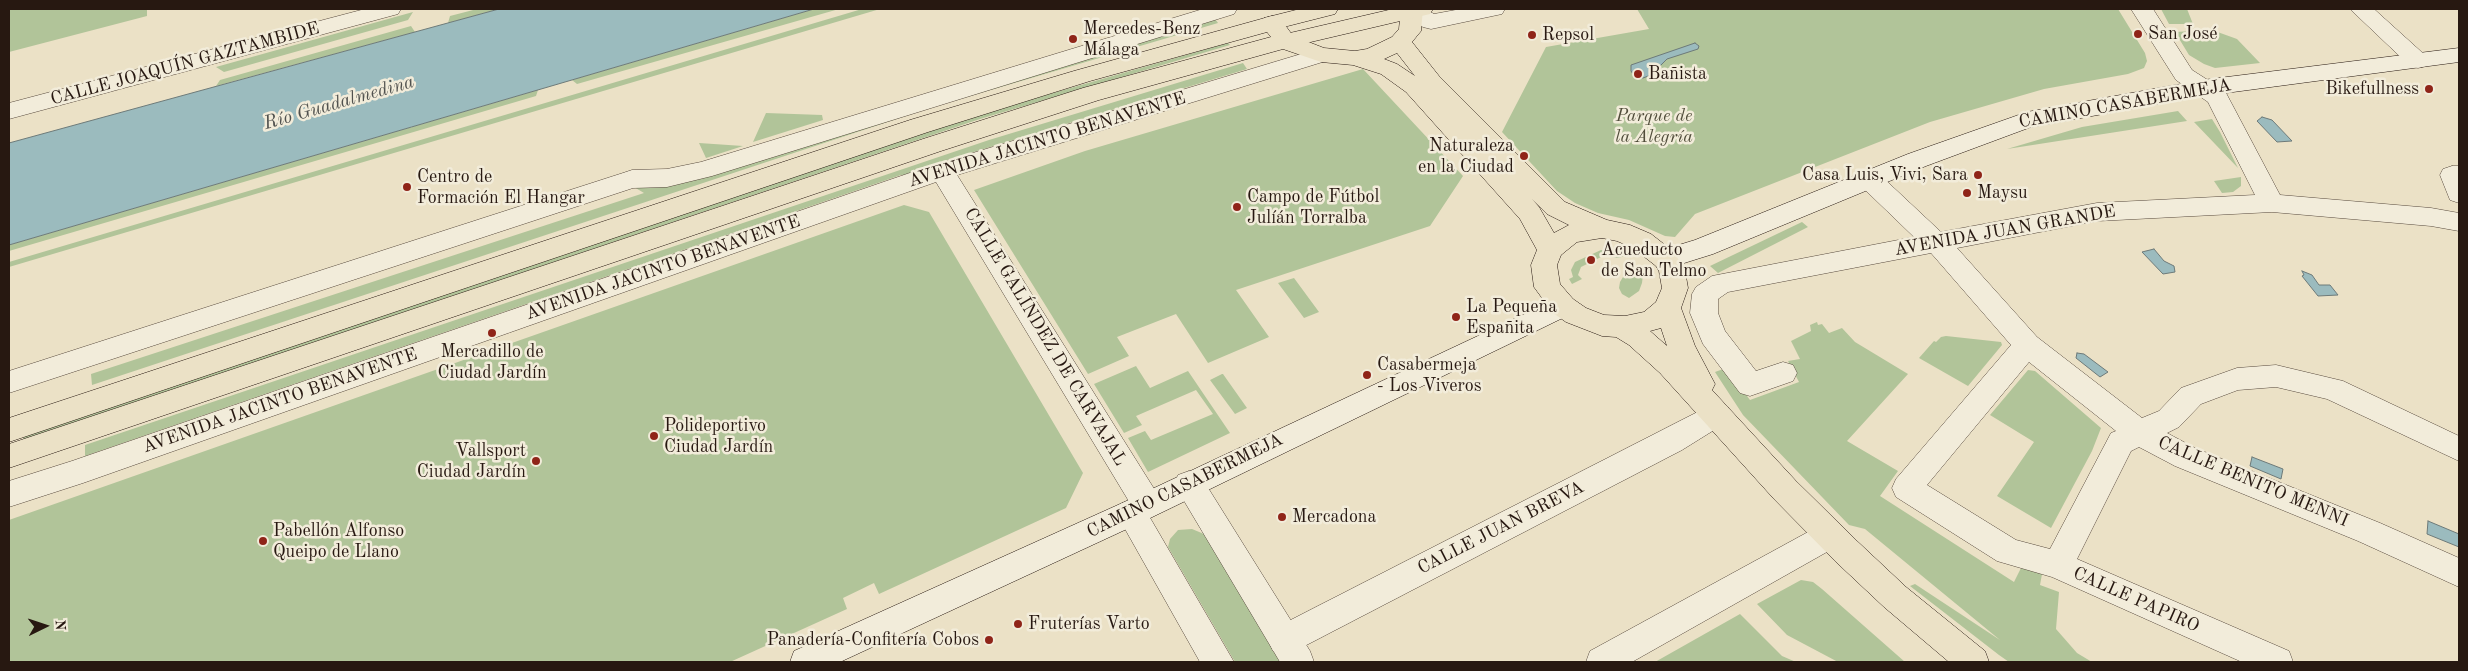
<!DOCTYPE html>
<meta charset="utf-8">
<style>
body{margin:0}
#map{position:relative;width:2468px;height:671px;overflow:hidden;background:#ebe1c6;font-family:"Old Standard TT",serif}
canvas{display:block}
.frame{position:absolute;inset:0;border:10px solid #271811;pointer-events:none}
.north{position:absolute;left:20px;top:601px;width:50px;height:50px;-webkit-text-stroke:4px #f2ecda;paint-order:stroke;rotate:86deg;font-size:14px;font-weight:700;line-height:20px;text-align:center;color:#271811}
.north::after{content:'';display:block;margin:auto;width:18px;height:22px;background:#271811;clip-path:polygon(50% 0,100% 100%,50% 72%,0 100%)}
</style>
<div id="map">
<canvas width="2468" height="671"></canvas>
<div class="frame"></div>
<div class="north">N</div>
</div>
<script>
const c = document.querySelector('canvas').getContext('2d');
c.lineJoin = 'round';
function paint(path, color) { c.fillStyle = color; c.fill(path, 'evenodd'); }
const shape = rows => new Path2D(rows.map(r => 'M' + r).join(''));
function stroke(path, color, width, dash) { c.strokeStyle = color; c.lineWidth = width; c.lineCap = dash ? 'butt' : 'round'; c.setLineDash(dash || []); c.stroke(path); }
function label(font, color, halo, rows, align = 'center') {
  c.font = font + ' "Old Standard TT",serif'; c.lineWidth = 5; c.setLineDash([]); c.textBaseline = 'middle'; c.strokeStyle = halo; c.fillStyle = color; for (const [text, x, y, turn = 0] of rows) {
    c.save(); c.translate(x, y); c.rotate((+turn || 0) * Math.PI / 180); c.textAlign = isNaN(turn) ? turn : align; if (halo) c.strokeText(text, 0, 0); c.fillText(text, 0, 0); c.restore();
  }
}
const green = shape([
 [9,9,147,9,147,16,9,52],
 [477,9,499,9,448,23,450,16],
 [814,9,839,9,577,84,572,80],
 [862,9,880,9,9,267,9,262],
 [1637,9,2118,9,2145,53,2147,61,2144,68,2128,74,2044,89,1930,122,1695,214,1675,237,1665,236,1629,220,1598,213,1575,203,1557,191,1502,132,1546,47,1649,29],
 [2161,9,2187,9,2193,24,2169,24],
 [413,12,408,20,224,72,216,67],
 [1213,16,1218,23,933,107,92,385,91,374,644,193,634,187],
 [411,26,415,32,216,86,220,80],
 [2212,30,2237,39,2260,63,2215,68,2204,64,2189,55,2175,32],
 [1228,43,1230,45,980,119,23,440,24,435,976,115],
 [1243,63,1247,69,931,165,934,170,911,176,901,175,85,456,85,445,989,140],
 [1363,69,1463,176,1430,226,1236,290,1269,337,1208,363,1176,314,1117,337,1129,356,1088,374,974,190,1085,151],
 [538,90,536,96,9,251,9,245],
 [2178,111,2187,121,2007,149,2082,127],
 [766,113,822,115,823,120,753,142],
 [2212,119,2220,132,2238,168,2194,122],
 [699,143,743,146,706,158],
 [2241,177,2241,186,2233,192,2222,193,2214,181],
 [904,205,929,212,1083,473,1066,508,879,594,874,583,843,598,847,609,730,662,9,662,9,520],
 [1802,222,1808,227,1718,273,1710,266],
 [1601,250,1619,253,1623,251,1628,254,1619,258,1603,256,1581,267,1578,275,1582,279,1572,284,1569,279,1573,277,1571,270,1575,262],
 [1633,273,1643,274,1642,283,1639,291,1629,298,1622,294,1619,288,1620,282,1623,277],
 [1294,278,1319,312,1304,318,1278,283],
 [1817,322,1818,325,1822,324,1829,333,1842,328,1855,342,1908,374,1847,441,1898,471,1880,496,2014,582,2022,566,2042,574,2040,585,2059,592,2056,629,2077,653,2092,662,2009,662,1999,655,1910,586,1915,584,2000,640,1865,529,1849,525,1743,415,1715,372,1726,368,1750,400,1799,382,1788,361,1800,359,1791,341,1811,331,1810,325],
 [1946,336,2001,342,2002,345,1968,386,1919,358,1934,341,1936,342,1941,337],
 [1136,366,1150,388,1188,371,1230,433,1148,472,1128,438,1145,431,1151,440,1213,414,1196,390,1136,416,1142,425,1124,433,1094,384],
 [2028,370,2035,371,2101,428,2092,451,2051,528,1997,496,2034,442,1990,415],
 [1222,374,1223,374,1247,408,1235,414,1210,380],
 [1192,529,1204,534,1282,662,1235,662,1168,547,1170,539,1178,530],
 [1801,580,1813,582,1822,589,1905,662,1838,662,1787,635,1757,604],
 [1740,614,1782,656,1796,662,1655,662]
]);
const water = shape([
 [499,9,814,9,9,245,9,143,499,9],
 [1695,43,1699,46,1698,49,1667,59,1651,75,1643,78,1635,77,1631,71,1631,65,1695,43],
 [2262,117,2272,120,2292,141,2277,142,2257,121,2262,117],
 [2154,249,2164,261,2174,266,2175,272,2163,274,2142,252,2154,249],
 [2302,271,2312,275,2319,285,2330,285,2338,295,2318,296,2302,276,2304,275,2302,271],
 [2077,353,2084,354,2108,372,2100,377,2076,358,2077,353],
 [2252,457,2283,469,2281,479,2250,466,2252,457],
 [2428,521,2459,534,2459,547,2427,534,2428,521]
]);
const minor = shape([
 [365,9,401,9,398,14,9,119,9,103,365,9],
 [1203,9,1237,9,1234,14,712,176,667,187,633,188,9,393,9,371,623,173,632,170,667,169,701,162,1203,9],
 [1403,9,1425,9,1434,14,1461,9,1505,9,1502,14,1431,29,1423,27,1405,16,1402,11,1403,9],
 [2131,9,2153,9,2192,70,2225,91,2280,195,2431,208,2459,213,2459,231,2431,226,2272,212,2097,221,1957,248,2037,337,2142,418,2159,411,2181,388,2237,368,2276,365,2343,381,2459,436,2459,461,2327,399,2276,387,2238,390,2201,404,2179,427,2167,433,2195,448,2380,523,2459,558,2459,587,2358,541,2175,466,2139,447,2131,451,2077,559,2289,651,2293,662,2242,662,2052,577,1997,561,1896,497,1892,488,1896,479,2011,345,1931,253,1728,292,1718,299,1718,313,1725,331,1756,371,1783,362,1793,365,1797,373,1793,381,1750,396,1740,393,1703,344,1690,313,1692,294,1696,287,1712,276,1914,237,1860,185,1857,179,1860,173,1869,170,1878,173,1941,232,2097,203,2255,195,2208,102,2176,80,2131,9],
 [2029,362,2116,431,2111,433,2050,549,2016,540,1927,485,2029,362],
 [2350,9,2374,9,2426,56,2430,61,2426,66,2418,68,2410,66,2350,9],
 [1321,48,1329,50,1332,55,1329,60,957,175,1158,495,1162,504,1158,513,1147,517,1136,513,936,182,83,483,9,507,9,481,72,461,933,165,1321,48],
 [2452,166,2459,166,2459,203,2450,200,2440,175,2443,169,2452,166],
 [1717,402,1727,406,1731,414,1727,422,1682,450,1295,651,1284,655,1273,651,1268,640,1273,629,1717,402],
 [1830,522,1841,526,1845,535,1841,544,1632,662,1586,662,1590,651,1819,526,1830,522]
]);
const tertiary = shape([
 [1189,471,1200,475,1310,651,1314,662,1280,662,1174,484,1178,475,1189,471],
 [1131,500,1142,504,1234,662,1200,662,1116,513,1120,504,1131,500]
]);
const secondary = shape([
 [2459,48,2459,62,2203,96,2031,127,1926,166,1713,254,1665,269,1656,266,1652,259,1656,252,1695,240,1908,154,2027,112,2203,80,2459,48],
 [1563,296,1573,299,1577,306,1573,313,1142,522,840,662,790,662,794,651,1120,504,1563,296]
]);
const primary = shape([
 [1401,9,1423,9,1421,31,1412,42,1439,76,1565,202,1607,220,1630,225,1651,234,1674,252,1685,271,1688,288,1681,308,1695,346,1715,384,1712,390,1796,481,1857,541,1906,587,1985,651,1989,662,1949,662,1884,607,1835,561,1774,499,1660,373,1629,345,1616,337,1602,336,1566,322,1553,313,1534,287,1531,265,1537,250,1520,219,1406,92,1381,74,1353,65,1321,62,1283,49,1099,100,941,151,9,468,9,444,923,139,1083,88,1271,37,1267,32,1090,81,928,132,9,442,9,418,910,120,1074,71,1272,16,1280,18,1293,36,1324,48,1355,51,1367,49,1392,37,1399,29,1401,9],
 [1397,53,1415,76,1397,64,1384,59,1397,53],
 [1532,199,1547,214,1569,225,1554,233,1539,207,1532,199],
 [1602,238,1617,241,1633,248,1656,266,1659,271,1662,288,1656,302,1644,312,1625,316,1604,315,1586,308,1573,299,1560,284,1557,265,1561,255,1577,242,1602,238],
 [1661,328,1667,346,1650,331,1661,328]
]);
const trunk = shape([
 [1300,9,1338,9,1335,14,1272,30,1264,28,1261,23,1264,18,1300,9],
 [1393,9,1433,9,1430,14,1285,48,1277,46,1274,41,1277,36,1393,9]
]);
const markers = [
 [2138,34,5,"#8f2418"],
 [1532,35,5,"#8f2418"],
 [1073,39,5,"#8f2418"],
 [1638,74,5,"#8f2418"],
 [2429,89,5,"#8f2418"],
 [1524,156,5,"#8f2418"],
 [1978,175,5,"#8f2418"],
 [407,187,5,"#8f2418"],
 [1967,193,5,"#8f2418"],
 [1237,207,5,"#8f2418"],
 [1591,260,5,"#8f2418"],
 [1456,317,5,"#8f2418"],
 [492,333,5,"#8f2418"],
 [1367,375,5,"#8f2418"],
 [654,436,5,"#8f2418"],
 [536,461,5,"#8f2418"],
 [1282,517,5,"#8f2418"],
 [263,541,5,"#8f2418"],
 [1018,624,5,"#8f2418"],
 [989,640,5,"#8f2418"]
];
const poiNames = [
 ["Mercedes-Benz",1083,29],
 ["Málaga",1083,50],
 ["San José",2148,34],
 ["Repsol",1542,35],
 ["Bañista",1648,74],
 ["Bikefullness",2419,89,"right"],
 ["Naturaleza",1514,146,"right"],
 ["en la Ciudad",1514,167,"right"],
 ["Casa Luis, Vivi, Sara",1968,175,"right"],
 ["Centro de",417,177],
 ["Formación El Hangar",417,198],
 ["Maysu",1977,193],
 ["Campo de Fútbol",1247,197],
 ["Julíán Torralba",1247,218],
 ["Acueducto",1601,250],
 ["de San Telmo",1601,271],
 ["La Pequeña",1466,307],
 ["Españita",1466,328],
 ["Mercadillo de",492,352,"center"],
 ["Ciudad Jardín",492,373,"center"],
 ["Casabermeja",1377,365],
 ["- Los Viveros",1377,386],
 ["Polideportivo",664,426],
 ["Ciudad Jardín",664,447],
 ["Vallsport",526,451,"right"],
 ["Ciudad Jardín",526,472,"right"],
 ["Mercadona",1292,517],
 ["Pabellón Alfonso",273,531],
 ["Queipo de Llano",273,552],
 ["Fruterías Varto",1028,624],
 ["Panadería-Confitería Cobos",979,640,"right"]
];
const streetNames = [
 ["CALLE JOAQUÍN GAZTAMBIDE",185,64,-15],
 ["CAMINO CASABERMEJA",2125,104,-10],
 ["AVENIDA JACINTO BENAVENTE",1047,140,-17],
 ["AVENIDA JUAN GRANDE",2005,231,-10],
 ["AVENIDA JACINTO BENAVENTE",663,268,-19],
 ["CALLE GALÍNDEZ DE CARVAJAL",1045,337,59],
 ["AVENIDA JACINTO BENAVENTE",280,401,-19],
 ["CALLE BENITO MENNI",2253,482,23],
 ["CAMINO CASABERMEJA",1185,486,-26],
 ["CALLE JUAN BREVA",1501,528,-27],
 ["CALLE PAPIRO",2136,600,24]
];
const parkNames = [
 ["Parque de",1654,116],
 ["la Alegría",1654,137]
];
const waterNames = [
 ["Río Guadalmedina",339,103,-16]
];
paint(green, '#b1c499');
paint(water, '#9bbbbe');
stroke(water, '#6d7a79', 1);
stroke(minor, '#584a3e', 1);
stroke(tertiary, '#584a3e', 1);
stroke(secondary, '#271811', 1);
stroke(primary, '#271811', 1);
stroke(trunk, '#271811', 1);
paint(minor, '#f2ecda');
paint(tertiary, '#f2ecda');
paint(secondary, '#f2ecda');
paint(primary, '#ebe1c6');
paint(trunk, '#ebe1c6');
for (const [x, y, r, color] of markers) { const dot = new Path2D(); dot.arc(x, y, r, 0, 2 * Math.PI); c.fillStyle = color; c.fill(dot); stroke(dot, '#f2ecda', 2); }
label('18px', '#271811', '#f2ecda', poiNames, 'left');
label('18px', '#271811', '#f2ecda', streetNames);
label('italic 18px', '#504c3a', '#f2ecda', parkNames);
label('italic 19px', '#50514e', '#f2ecda', waterNames);
</script>
